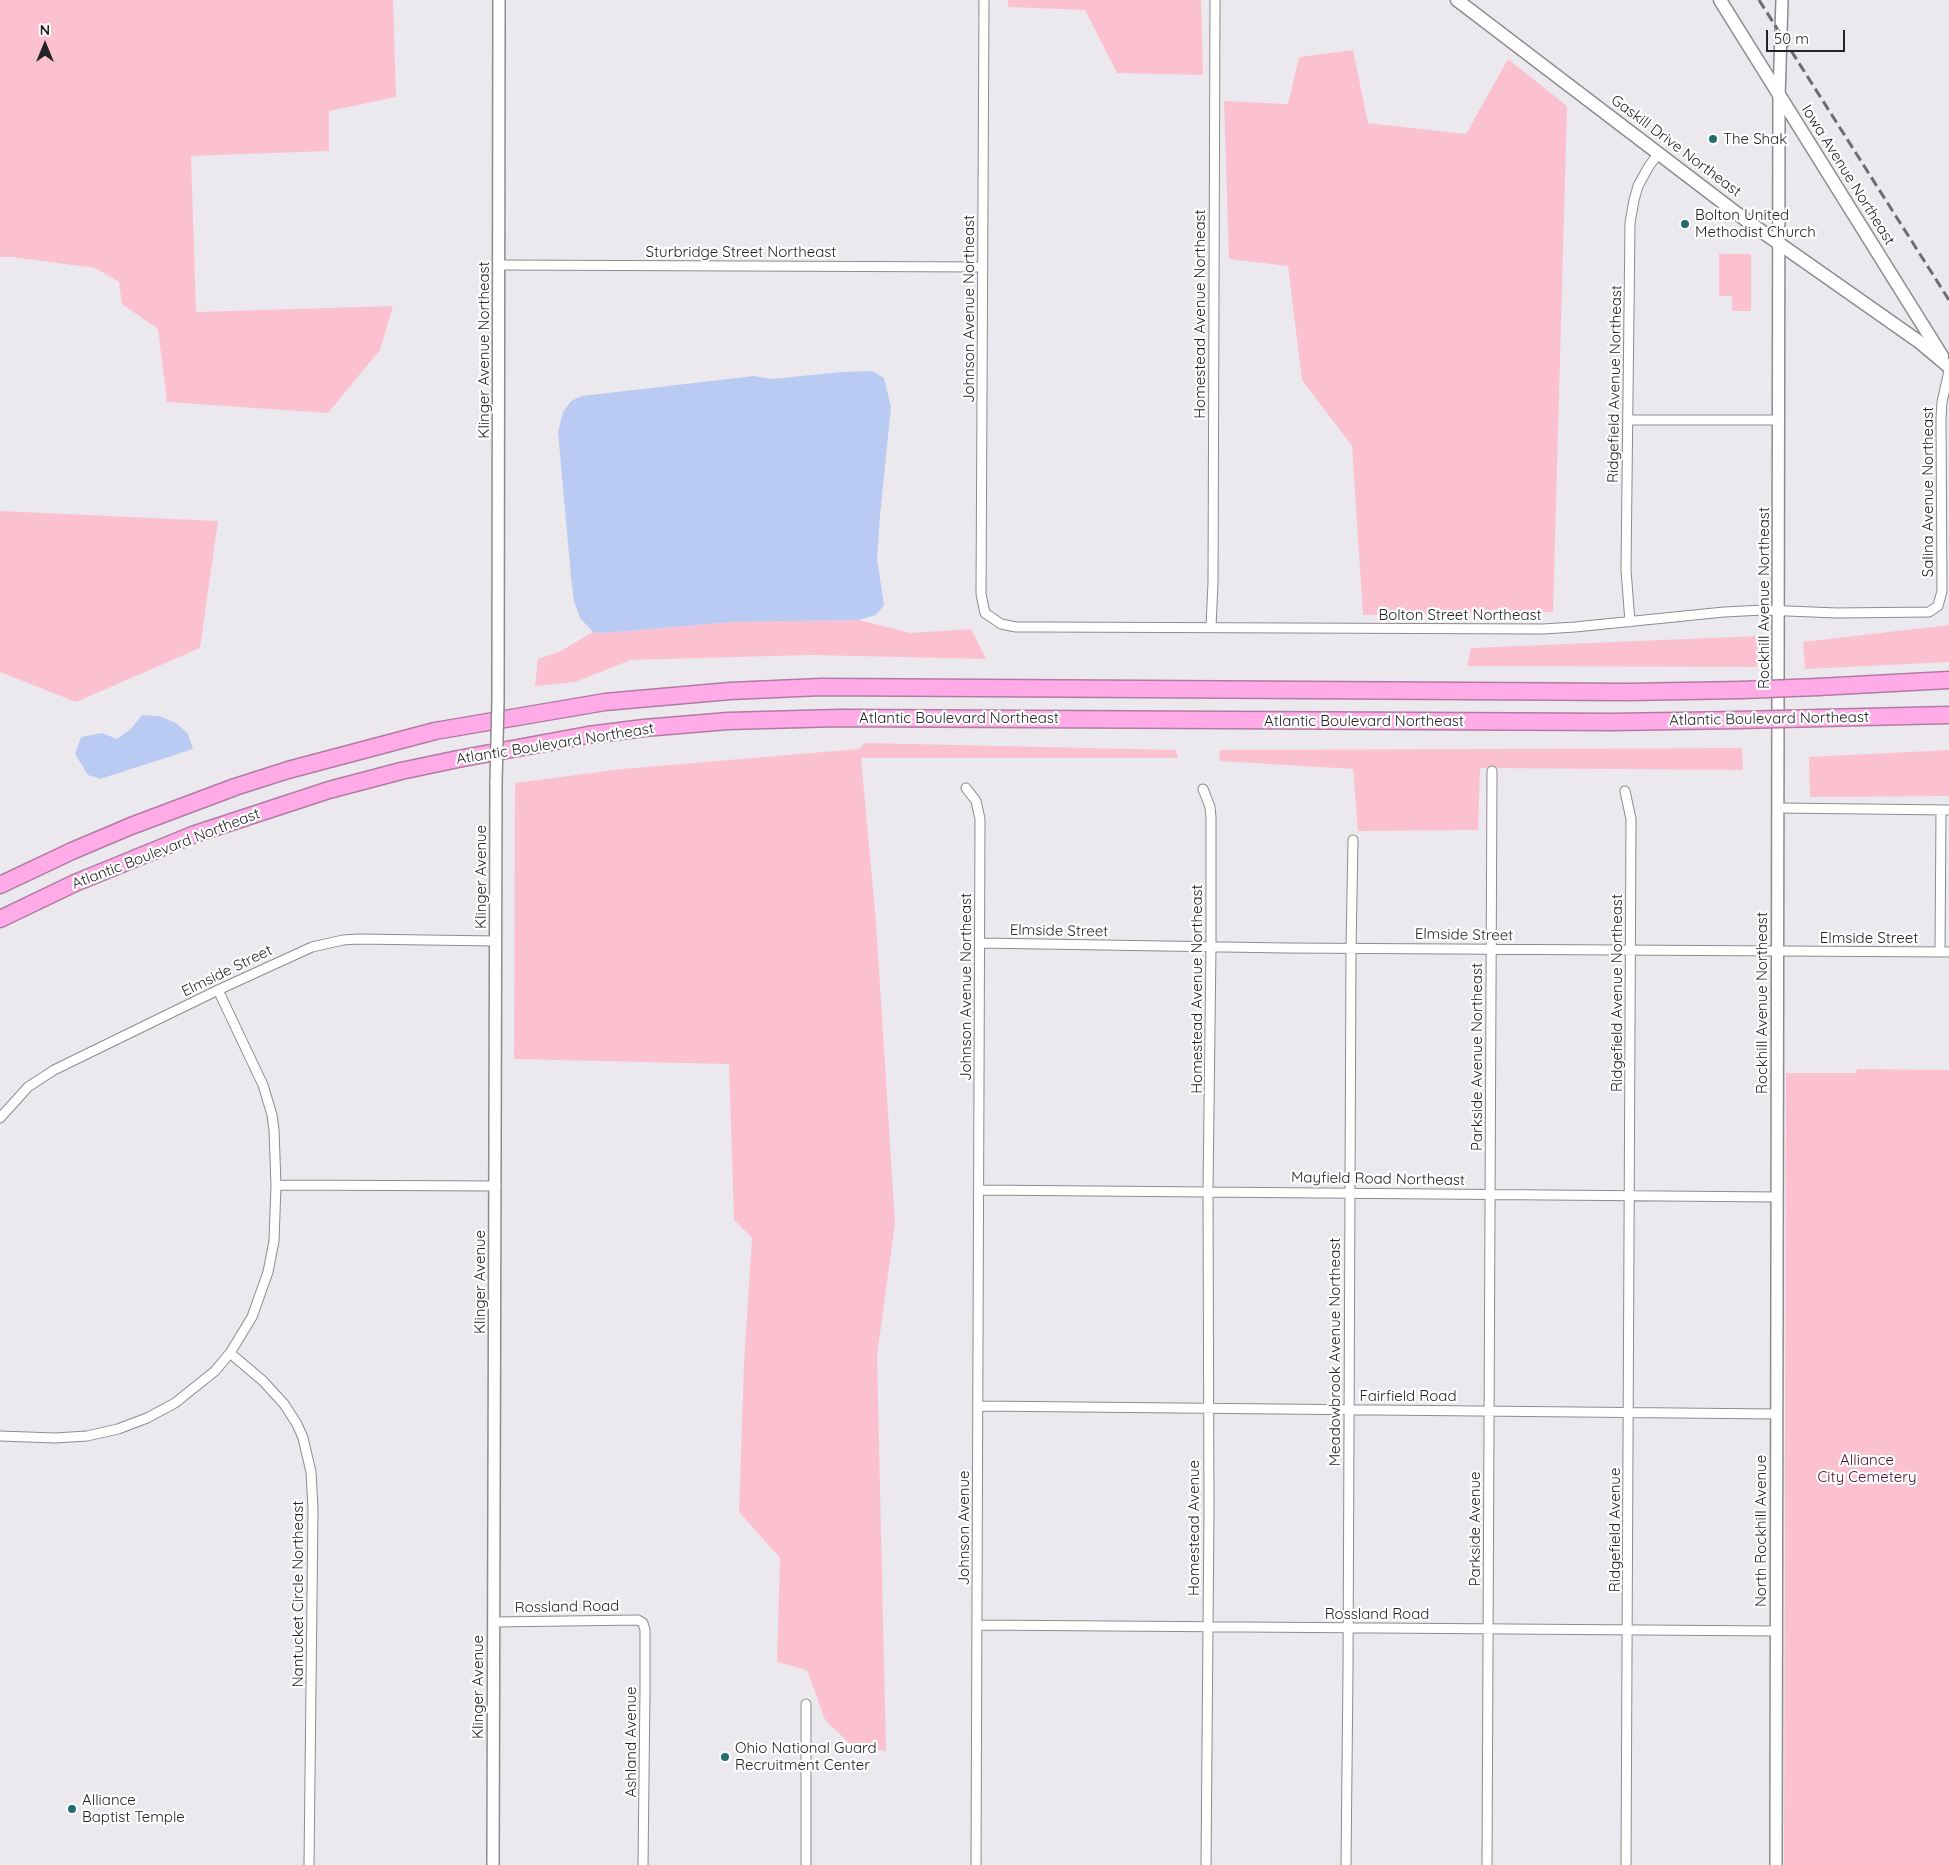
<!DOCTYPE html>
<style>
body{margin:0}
#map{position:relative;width:1949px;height:1865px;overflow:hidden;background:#ece9ee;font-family:Quicksand,sans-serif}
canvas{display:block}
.north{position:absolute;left:20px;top:20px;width:50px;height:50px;-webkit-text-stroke:4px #fff;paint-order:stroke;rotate:0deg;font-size:14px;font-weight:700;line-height:20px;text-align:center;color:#232224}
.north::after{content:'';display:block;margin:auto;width:18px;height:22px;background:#232224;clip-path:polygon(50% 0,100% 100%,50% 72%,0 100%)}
.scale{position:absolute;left:1766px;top:30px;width:79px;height:22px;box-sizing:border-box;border:2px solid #232224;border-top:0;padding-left:6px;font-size:15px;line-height:18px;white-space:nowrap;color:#232224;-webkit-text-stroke:4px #fff;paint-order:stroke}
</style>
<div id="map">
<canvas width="1949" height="1865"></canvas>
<div class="north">N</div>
<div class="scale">50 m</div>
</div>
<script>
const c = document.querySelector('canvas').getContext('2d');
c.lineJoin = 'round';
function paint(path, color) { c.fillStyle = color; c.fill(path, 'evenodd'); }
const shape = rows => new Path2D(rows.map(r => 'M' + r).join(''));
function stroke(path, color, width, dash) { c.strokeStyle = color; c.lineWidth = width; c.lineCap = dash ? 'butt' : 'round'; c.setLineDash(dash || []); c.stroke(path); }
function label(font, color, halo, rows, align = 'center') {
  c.font = font + ' Quicksand,sans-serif'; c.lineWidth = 4.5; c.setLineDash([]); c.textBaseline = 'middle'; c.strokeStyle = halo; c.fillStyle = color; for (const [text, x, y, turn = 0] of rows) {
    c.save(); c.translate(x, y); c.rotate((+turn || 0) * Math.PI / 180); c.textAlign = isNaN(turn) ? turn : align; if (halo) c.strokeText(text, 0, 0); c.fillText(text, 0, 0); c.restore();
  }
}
const green = shape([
 [0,0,393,0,396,97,329,111,329,151,191,156,196,312,393,306,380,350,328,413,167,402,158,329,122,304,119,282,95,268,13,257,0,257],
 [1008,0,1201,0,1203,75,1117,73,1085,10,1008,7],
 [1353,50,1368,123,1466,134,1508,59,1567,106,1553,612,1363,615,1352,446,1302,380,1288,266,1229,259,1224,101,1288,104,1299,57],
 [1719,254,1751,254,1751,311,1732,311,1732,296,1719,296],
 [0,511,218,521,200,648,76,702,0,672],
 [859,620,911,633,971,629,986,659,810,655,631,660,575,682,535,686,538,659,559,652,593,632,605,633,732,622],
 [1949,625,1949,662,1805,669,1803,642],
 [1757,636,1757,667,1467,666,1471,648],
 [865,743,1176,750,1178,758,861,758,876,922,895,1223,877,1356,886,1751,853,1747,825,1720,807,1670,777,1662,780,1558,739,1512,744,1364,752,1238,734,1220,729,1064,514,1059,515,783,622,769,859,749],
 [1742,748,1743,770,1480,768,1478,830,1358,831,1353,769,1219,761,1220,750],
 [1949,750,1949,796,1810,797,1809,757],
 [1857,1069,1949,1070,1949,1865,1784,1865,1786,1073,1856,1073]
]);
const water = shape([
 [872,371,884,378,891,407,880,516,877,559,884,605,876,615,859,620,732,622,605,633,593,632,580,618,574,601,571,577,558,432,563,412,571,401,582,396,754,376,771,379,842,372],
 [142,715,159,716,176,723,188,734,193,749,100,779,88,775,75,754,81,737,102,733,117,739,131,729]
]);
const minor = shape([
 [984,0,981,594,985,613,1001,624,1016,627,1040,627,1543,629,1575,627,1724,612,1763,610,1837,613,1929,612,1938,606,1942,591,1941,418,1942,402,1949,371],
 [500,265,983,267],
 [1628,420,1779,420],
 [1630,622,1626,570,1630,223,1634,200,1638,186,1649,166,1659,153],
 [1211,627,1213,583,1215,0],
 [966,788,976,801,980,819,976,1865],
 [1203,789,1210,807,1211,817,1211,946,1208,1191,1209,1510,1206,1865],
 [1625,791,1631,819,1626,1865],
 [1778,808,1949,810],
 [980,943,1286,948,1949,952],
 [1940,952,1941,810],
 [0,1118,28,1087,54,1070,218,990,312,947,343,940,358,939,496,941],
 [276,1185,496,1186],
 [980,1190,1776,1197],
 [230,1353,263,1381,284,1404,297,1424,303,1438,311,1472,313,1509,309,1865],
 [979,1406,1776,1414],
 [0,1436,55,1438,87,1436,118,1429,147,1418,175,1403,215,1371,230,1353,252,1317,268,1272,274,1241,276,1185,274,1130,272,1115,263,1085,218,990],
 [494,1622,638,1620,643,1623,645,1630,645,1690,643,1865],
 [978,1625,1776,1631],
 [806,1865,806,1704],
 [1346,1865,1348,1671,1351,948,1353,840],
 [1487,1865,1492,771]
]);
const tertiary = shape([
 [498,700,499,0],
 [493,1865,496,782],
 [1776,1865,1779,97,1782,0]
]);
const secondary = shape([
 [1457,0,1747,221,1918,341,1949,367],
 [1720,0,1942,356]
]);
const motorway = shape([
 [1818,687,1949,680],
 [1821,718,1949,715],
 [0,885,72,851,131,826,235,787,288,770,435,731,605,702,730,691,821,687,1629,692,1742,690],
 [0,919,75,883,195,834,329,790,401,771,458,759,588,735,644,728,728,721,839,718,1612,722,1739,720]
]);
const rail = shape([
 [1759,0,1949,300]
]);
const tertiaryBridge = shape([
 [496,782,498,700]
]);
const motorwayBridge = shape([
 [1742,690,1818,687],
 [1739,720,1821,718]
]);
const markers = [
 [1713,139,5,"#216d6e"],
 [1685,224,5,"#216d6e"],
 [725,1757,5,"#216d6e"],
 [72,1809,5,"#216d6e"]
];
const poiNames = [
 ["The Shak",1723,139],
 ["Bolton United",1695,215],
 ["Methodist Church",1695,232],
 ["Ohio National Guard",735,1748],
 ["Recruitment Center",735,1765],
 ["Alliance",82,1800],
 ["Baptist Temple",82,1817]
];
const streetNames = [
 ["Gaskill Drive Northeast",1676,146,37],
 ["Iowa Avenue Northeast",1848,175,58],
 ["Sturbridge Street Northeast",741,252],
 ["Johnson Avenue Northeast",969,309,-90],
 ["Homestead Avenue Northeast",1200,314,-90],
 ["Klinger Avenue Northeast",484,350,-90],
 ["Ridgefield Avenue Northeast",1615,384,-89],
 ["Salina Avenue Northeast",1928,492,-90],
 ["Rockhill Avenue Northeast",1764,598,-90],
 ["Bolton Street Northeast",1460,615],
 ["Atlantic Boulevard Northeast",959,718],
 ["Atlantic Boulevard Northeast",1769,719,-1],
 ["Atlantic Boulevard Northeast",1364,721],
 ["Atlantic Boulevard Northeast",555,744,-9],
 ["Atlantic Boulevard Northeast",166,849,-21],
 ["Klinger Avenue",481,877,-90],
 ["Elmside Street",1059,931,1],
 ["Elmside Street",1464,935,1],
 ["Elmside Street",1869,938],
 ["Elmside Street",227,971,-26],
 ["Johnson Avenue Northeast",966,987,-90],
 ["Homestead Avenue Northeast",1197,989,-90],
 ["Ridgefield Avenue Northeast",1617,993,-90],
 ["Rockhill Avenue Northeast",1762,1003,-90],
 ["Parkside Avenue Northeast",1477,1057,-90],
 ["Mayfield Road Northeast",1378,1179,1],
 ["Klinger Avenue",480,1282,-90],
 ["Meadowbrook Avenue Northeast",1335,1352,-90],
 ["Fairfield Road",1408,1396],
 ["Johnson Avenue",964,1528,-90],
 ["Homestead Avenue",1194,1528,-90],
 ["Parkside Avenue",1475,1529,-90],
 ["Ridgefield Avenue",1615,1530,-90],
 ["North Rockhill Avenue",1761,1531,-90],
 ["Nantucket Circle Northeast",298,1594,-90],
 ["Rossland Road",567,1607,-1],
 ["Rossland Road",1377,1614],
 ["Klinger Avenue",478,1687,-90],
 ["Ashland Avenue",631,1742,-90]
];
const parkNames = [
 ["Alliance",1867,1460],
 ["City Cemetery",1867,1477]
];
paint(green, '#fcc1d1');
paint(water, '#b9cbf3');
stroke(minor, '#8e8b90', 11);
stroke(tertiary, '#8e8b90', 14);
stroke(secondary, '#8e8b90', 15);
stroke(motorway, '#b17ba3', 19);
stroke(minor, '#fff', 9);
stroke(tertiary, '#fff', 11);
stroke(secondary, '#fff', 12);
stroke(motorway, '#feabe7', 16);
stroke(rail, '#6e6c6f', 3, [10, 5]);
stroke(tertiaryBridge, '#8e8b90', 14, []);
stroke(motorwayBridge, '#b17ba3', 19, []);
stroke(tertiaryBridge, '#fff', 11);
stroke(motorwayBridge, '#feabe7', 16);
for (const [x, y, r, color] of markers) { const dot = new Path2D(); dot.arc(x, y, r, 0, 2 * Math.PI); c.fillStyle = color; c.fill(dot); stroke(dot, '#fff', 2); }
label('15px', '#232224', '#fff', poiNames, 'left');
label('15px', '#232224', '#fff', streetNames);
label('15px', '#540d2b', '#fff', parkNames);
</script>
